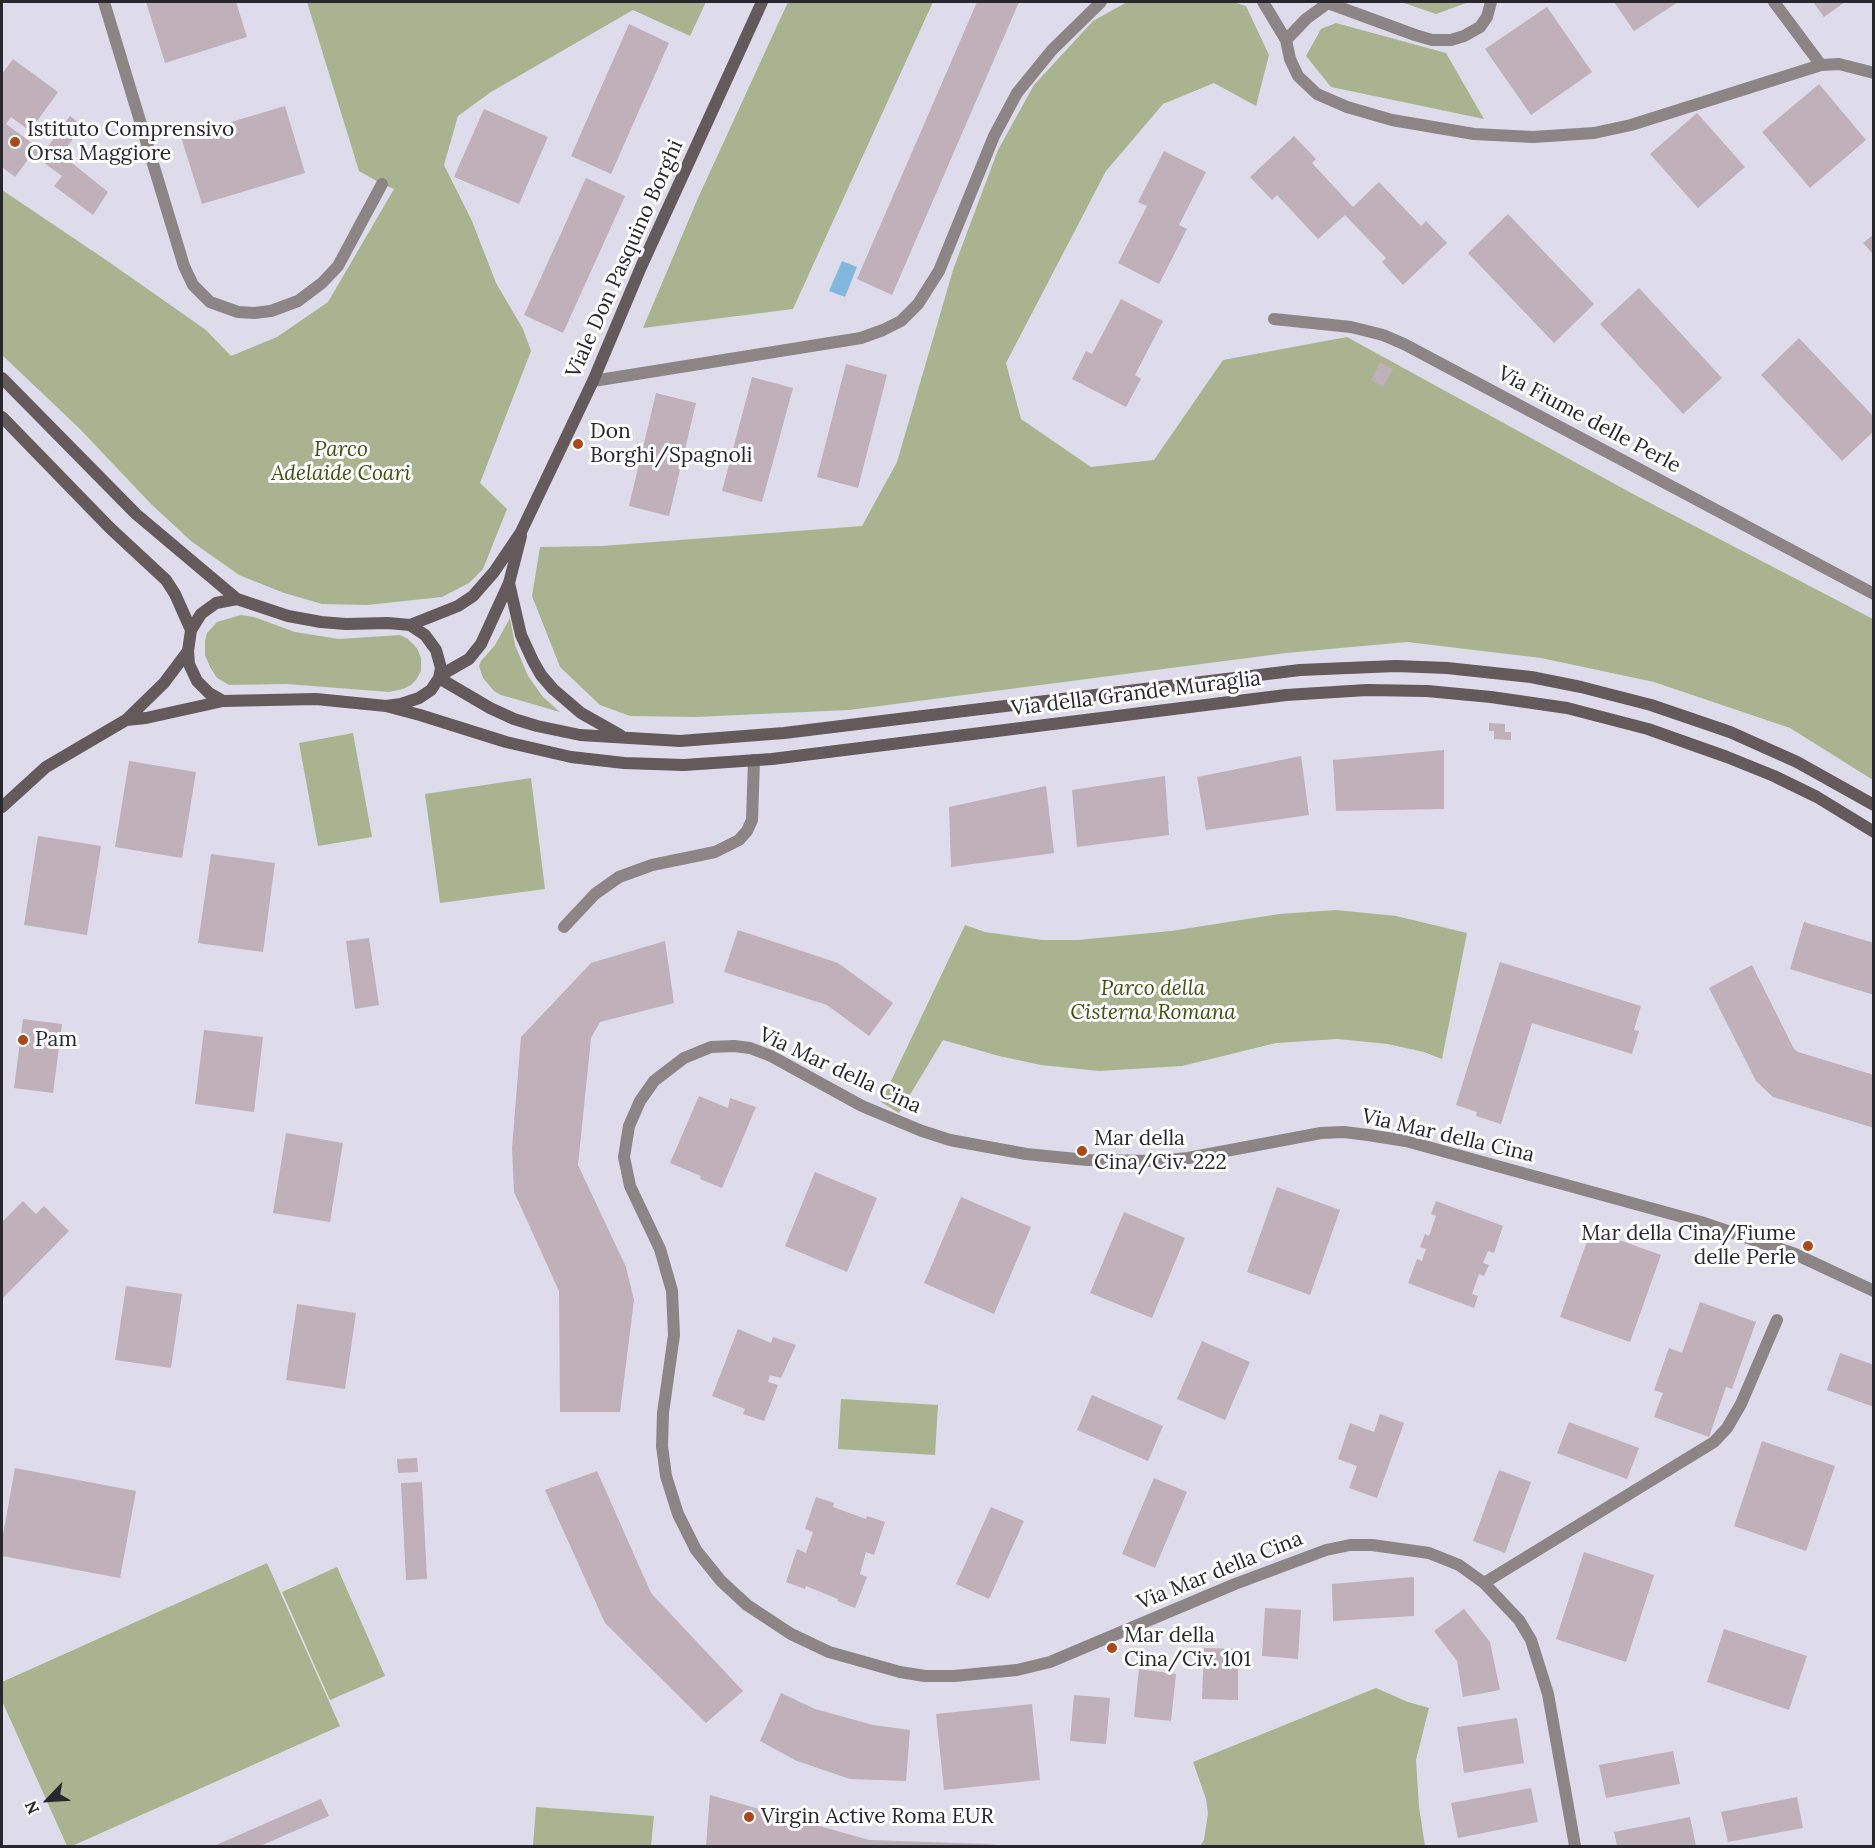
<!DOCTYPE html>
<style>
body{margin:0}
#map{position:relative;width:1875px;height:1848px;overflow:hidden;background:#dedceb;font-family:Lora,serif}
canvas{display:block}
.frame{position:absolute;inset:0;border:3px solid #28272d;pointer-events:none}
.north{position:absolute;left:18px;top:1770px;width:60px;height:60px;-webkit-text-stroke:4px #fff;paint-order:stroke;rotate:245deg;font-size:16px;font-weight:700;line-height:24px;text-align:center;color:#28272d}
.north::after{content:'';display:block;margin:auto;width:21px;height:27px;background:#28272d;clip-path:polygon(50% 0,100% 100%,50% 72%,0 100%)}
</style>
<div id="map">
<canvas width="1875" height="1848"></canvas>
<div class="frame"></div>
<div class="north">N</div>
</div>
<script>
const c = document.querySelector('canvas').getContext('2d');
c.lineJoin = 'round';
function paint(path, color) { c.fillStyle = color; c.fill(path, 'evenodd'); }
const shape = rows => new Path2D(rows.map(r => 'M' + r).join(''));
function stroke(path, color, width, dash) { c.strokeStyle = color; c.lineWidth = width; c.lineCap = dash ? 'butt' : 'round'; c.setLineDash(dash || []); c.stroke(path); }
function label(font, color, halo, rows, align = 'center') {
  c.font = font + ' Lora,serif'; c.lineWidth = 6; c.setLineDash([]); c.textBaseline = 'middle'; c.strokeStyle = halo; c.fillStyle = color; for (const [text, x, y, turn = 0] of rows) {
    c.save(); c.translate(x, y); c.rotate((+turn || 0) * Math.PI / 180); c.textAlign = isNaN(turn) ? turn : align; if (halo) c.strokeText(text, 0, 0); c.fillText(text, 0, 0); c.restore();
  }
}
const green = shape([
 [307,2,706,2,690,36,633,10,491,92,458,116,444,165,472,221,496,283,523,329,531,351,480,483,507,509,483,569,469,583,442,597,367,605,322,604,284,593,239,575,191,541,151,504,79,428,2,355,2,190,109,262,206,330,231,356,277,337,328,302,394,189,382,184,359,171],
 [788,2,933,2,793,309,643,328,698,198],
 [1127,2,1233,2,1246,6,1269,55,1256,106,1214,83,1163,104,1106,171,1006,363,1021,419,1091,467,1154,460,1223,360,1347,337,1633,494,1873,619,1873,780,1790,728,1654,682,1541,658,1407,642,1286,653,849,710,695,717,630,716,600,705,560,667,532,596,540,547,602,546,862,526,897,462,953,270,998,150,1034,85,1093,21],
 [1401,2,1469,2,1436,14],
 [1336,23,1446,53,1484,119,1331,87,1306,56,1321,29],
 [241,615,254,617,295,632,339,639,400,635,408,639,417,648,421,658,421,671,416,680,411,685,403,689,389,692,287,684,229,685,217,678,210,667,205,655,205,641,207,633,217,622],
 [510,618,515,645,528,676,543,697,560,712,501,695,494,691,483,678,479,666,481,661,495,645],
 [353,733,372,837,318,846,299,743],
 [531,778,545,889,440,903,425,794],
 [1336,910,1396,916,1467,933,1442,1059,1424,1052,1388,1044,1337,1039,1276,1043,1182,1066,1099,1071,1041,1065,999,1056,943,1040,899,1113,881,1102,965,925,985,932,1042,940,1078,940,1171,931,1279,914],
 [841,1399,938,1405,935,1455,838,1449],
 [267,1563,340,1726,72,1846,67,1846,2,1701,2,1682],
 [337,1567,385,1676,330,1700,282,1592],
 [1376,1688,1408,1702,1429,1708,1416,1760,1419,1807,1425,1846,1200,1846,1204,1840,1208,1813,1206,1799,1193,1762],
 [536,1807,654,1816,651,1846,533,1846]
]);
const water = shape([
 [842,261,857,267,845,297,829,291]
]);
const building = shape([
 [146,2,236,2,247,37,165,63],
 [977,2,1019,2,892,295,857,279],
 [1614,2,1678,2,1634,31],
 [1813,2,1845,2,1824,17],
 [1547,7,1592,72,1531,115,1485,49],
 [629,24,669,43,611,174,571,156],
 [13,59,58,92,30,131,11,117,6,124,44,152,70,116,82,125,62,155,108,192,93,215,54,186,62,176,32,154,15,177,2,167,2,74],
 [1819,84,1866,140,1810,188,1762,132],
 [285,106,305,173,202,204,181,137],
 [484,109,548,137,519,204,454,177],
 [1697,113,1745,167,1698,208,1650,154],
 [1294,136,1316,159,1312,163,1353,207,1379,182,1421,226,1426,221,1447,243,1403,285,1382,262,1386,258,1345,215,1318,239,1277,195,1272,200,1250,177],
 [1164,151,1206,172,1179,225,1187,229,1159,284,1118,263,1147,206,1138,202],
 [586,178,625,196,563,333,524,315],
 [1508,214,1594,304,1554,343,1468,253],
 [1874,234,1874,255,1863,243],
 [1639,288,1722,378,1683,414,1600,324],
 [1121,299,1163,321,1135,375,1141,379,1126,407,1072,379,1086,351,1092,354],
 [1799,338,1874,417,1874,431,1842,461,1761,375],
 [1380,362,1393,369,1383,387,1371,380],
 [846,364,887,375,858,488,817,477],
 [752,377,793,388,762,502,722,491],
 [656,393,696,403,669,516,629,506],
 [1489,723,1505,724,1505,732,1511,732,1511,740,1494,739,1494,731,1489,731],
 [1444,750,1444,809,1336,811,1333,760],
 [1301,756,1309,815,1206,830,1197,777],
 [129,761,196,772,182,858,115,847],
 [1165,776,1169,835,1077,847,1072,790],
 [1046,786,1054,853,951,867,949,807],
 [38,836,101,846,87,935,24,925],
 [211,854,275,863,263,952,198,943],
 [1804,922,1874,943,1874,995,1790,969],
 [738,930,838,963,893,1003,869,1036,827,1005,724,972],
 [369,938,379,1005,355,1009,346,941],
 [665,941,674,1003,600,1022,591,1038,578,1165,626,1267,634,1300,620,1412,560,1412,559,1291,514,1192,512,1148,521,1037,591,963],
 [1500,962,1641,1006,1634,1030,1639,1031,1632,1054,1532,1023,1501,1124,1476,1116,1477,1112,1456,1105],
 [1752,965,1794,1049,1798,1052,1874,1075,1874,1128,1773,1097,1756,1081,1709,988],
 [23,1019,62,1024,53,1093,14,1088],
 [204,1030,263,1037,254,1112,195,1104],
 [699,1096,728,1108,730,1098,756,1107,722,1188,700,1179,701,1176,670,1163],
 [286,1133,343,1143,330,1222,273,1213],
 [815,1172,877,1198,847,1272,785,1246],
 [1277,1187,1340,1210,1310,1295,1247,1272],
 [961,1197,1031,1227,994,1314,924,1283],
 [23,1201,36,1214,44,1206,69,1231,2,1299,2,1222],
 [1436,1201,1503,1226,1494,1253,1488,1251,1483,1263,1489,1265,1484,1276,1479,1274,1472,1294,1478,1296,1474,1308,1408,1283,1417,1259,1422,1261,1426,1249,1420,1247,1425,1234,1429,1236,1436,1216,1431,1214],
 [1124,1212,1185,1238,1152,1318,1090,1293],
 [1591,1230,1661,1255,1630,1342,1560,1317],
 [126,1286,182,1294,171,1368,115,1360],
 [1700,1302,1756,1322,1732,1389,1726,1387,1709,1437,1654,1417,1663,1393,1654,1390,1669,1348,1682,1353],
 [297,1304,356,1313,345,1389,286,1380],
 [738,1329,771,1343,773,1337,796,1345,781,1378,770,1375,768,1382,778,1385,764,1421,743,1414,745,1409,712,1396],
 [1202,1341,1250,1362,1225,1420,1177,1399],
 [1840,1353,1874,1365,1874,1407,1827,1390],
 [1092,1395,1163,1426,1148,1461,1077,1430],
 [1380,1414,1404,1423,1377,1498,1349,1488,1357,1466,1338,1459,1350,1423,1374,1432],
 [1569,1422,1639,1448,1627,1479,1557,1453],
 [1762,1441,1835,1466,1806,1551,1734,1526],
 [417,1458,418,1472,398,1473,397,1459],
 [15,1468,136,1491,120,1578,2,1556,2,1540],
 [1499,1470,1531,1482,1505,1553,1473,1541],
 [597,1471,651,1593,743,1691,706,1723,605,1623,545,1490],
 [1154,1478,1187,1492,1155,1568,1122,1554],
 [422,1482,427,1579,406,1580,401,1483],
 [816,1497,834,1503,833,1507,866,1519,867,1516,885,1522,874,1555,866,1552,860,1574,867,1577,855,1608,837,1601,838,1599,806,1586,805,1589,786,1582,797,1549,806,1553,813,1532,805,1529],
 [991,1507,1024,1521,989,1599,956,1584],
 [1584,1552,1654,1575,1626,1662,1556,1639],
 [1414,1577,1414,1616,1333,1621,1332,1584],
 [1265,1608,1301,1610,1298,1659,1262,1656],
 [1464,1609,1490,1642,1500,1690,1463,1697,1457,1661,1434,1631],
 [1724,1629,1807,1656,1789,1710,1707,1682],
 [1204,1648,1238,1649,1238,1700,1202,1699],
 [1139,1669,1176,1674,1171,1721,1134,1717],
 [781,1693,815,1709,873,1725,910,1730,906,1781,850,1779,797,1761,760,1741],
 [1074,1695,1110,1698,1106,1744,1070,1741],
 [1032,1704,1040,1780,944,1790,936,1714],
 [1517,1718,1524,1763,1464,1773,1457,1727],
 [1673,1751,1680,1784,1606,1798,1599,1765],
 [1531,1788,1538,1822,1458,1838,1451,1803],
 [710,1795,869,1840,986,1844,997,1845,997,1846,706,1846],
 [1797,1797,1803,1828,1728,1842,1721,1812],
 [321,1799,329,1816,260,1846,214,1846],
 [1690,1817,1696,1846,1617,1846,1614,1832]
]);
const street = shape([
 [104,2,184,266,193,285,210,302,238,312,254,313,271,311,298,301,322,283,338,266,382,184],
 [1263,2,1286,40,1290,59,1298,76,1317,94,1347,107,1392,120,1474,134,1533,137,1594,133,1631,125,1821,65,1839,64,1874,73],
 [1774,2,1821,65],
 [1286,40,1306,19,1328,3,1415,35,1432,40,1451,40,1464,36,1480,27,1487,17,1491,2],
 [1274,319,1351,327,1383,335,1404,344,1874,594],
 [593,381,861,338,883,330,901,321,918,304,939,271,994,136,1017,93,1052,50,1101,2],
 [564,927,595,894,619,877,652,865,715,852,739,840,747,831,752,820,754,760],
 [1484,1583,1714,1442,1727,1428,1741,1404,1777,1320],
 [1575,1846,1548,1694,1531,1640,1519,1620,1484,1583,1459,1565,1429,1553,1372,1545,1350,1545,1326,1550,1235,1584,1050,1662,1017,1670,954,1676,925,1676,900,1672,829,1652,791,1634,747,1605,721,1581,696,1550,678,1514,666,1476,662,1446,663,1413,674,1335,672,1291,660,1249,630,1186,624,1157,629,1126,640,1101,654,1081,684,1058,711,1047,734,1046,750,1048,771,1056,862,1106,922,1131,950,1140,1026,1154,1087,1160,1155,1161,1188,1158,1321,1133,1344,1132,1368,1135,1406,1141,1701,1222,1795,1254,1874,1291]
]);
const secondary = shape([
 [2,378,136,514,237,599],
 [2,417,110,528,166,580,175,594,191,630],
 [509,583,521,635,533,661,541,675,553,689,581,713,620,735],
 [237,599,288,616,321,622,346,624,388,623,410,625,425,635,436,650,441,668,439,678,431,690,419,698,401,704,386,706,316,699,223,701,209,693,197,681,189,664,188,651,191,630,201,614,216,603,237,599],
 [410,625,458,606,473,596,494,572,521,532,593,381,641,267,762,2],
 [441,675,469,659,481,644,509,583,521,536],
 [439,678,490,708,514,719,537,726,580,735,680,741,784,733,1300,670,1396,666,1447,668,1531,677,1581,687,1651,705,1730,732,1797,762,1874,805],
 [386,706,420,715,506,742,571,757,624,763,684,765,772,759,1286,695,1367,690,1427,691,1491,697,1567,708,1648,729,1727,757,1774,776,1817,797,1874,832],
 [126,720,146,718,223,701],
 [2,807,46,767,126,720,164,683,188,651]
]);
const markers = [
 [15,142,6,"#ac4718"],
 [578,444,6,"#ac4718"],
 [23,1040,6,"#ac4718"],
 [1082,1151,6,"#ac4718"],
 [1808,1246,6,"#ac4718"],
 [1112,1648,6,"#ac4718"],
 [749,1817,6,"#ac4718"]
];
const poiNames = [
 ["Istituto Comprensivo",27,130],
 ["Orsa Maggiore",27,154],
 ["Don",590,432],
 ["Borghi/Spagnoli",590,456],
 ["Pam",35,1040],
 ["Mar della",1094,1139],
 ["Cina/Civ. 222",1094,1163],
 ["Mar della Cina/Fiume",1796,1234,"right"],
 ["delle Perle",1796,1258,"right"],
 ["Mar della",1124,1636],
 ["Cina/Civ. 101",1124,1660],
 ["Virgin Active Roma EUR",761,1817]
];
const streetNames = [
 ["Viale Don Pasquino Borghi",625,259,-66],
 ["Via Fiume delle Perle",1589,420,28],
 ["Via della Grande Muraglia",1136,694,-7],
 ["Via Mar della Cina",840,1071,25],
 ["Via Mar della Cina",1448,1136,13],
 ["Via Mar della Cina",1220,1571,-22]
];
const parkNames = [
 ["Parco",341,450],
 ["Adelaide Coari",341,474],
 ["Parco della",1153,989],
 ["Cisterna Romana",1153,1013]
];
paint(green, '#aab38f');
paint(water, '#82b8dd');
paint(building, '#bfb0b9');
stroke(street, '#8c8485', 12);
stroke(secondary, '#64595b', 12);
for (const [x, y, r, color] of markers) { const dot = new Path2D(); dot.arc(x, y, r, 0, 2 * Math.PI); c.fillStyle = color; c.fill(dot); stroke(dot, '#fff', 2); }
label('21px', '#28272d', '#fff', poiNames, 'left');
label('21px', '#28272d', '#fff', streetNames);
label('italic 21px', '#445010', '#fff', parkNames);
</script>
